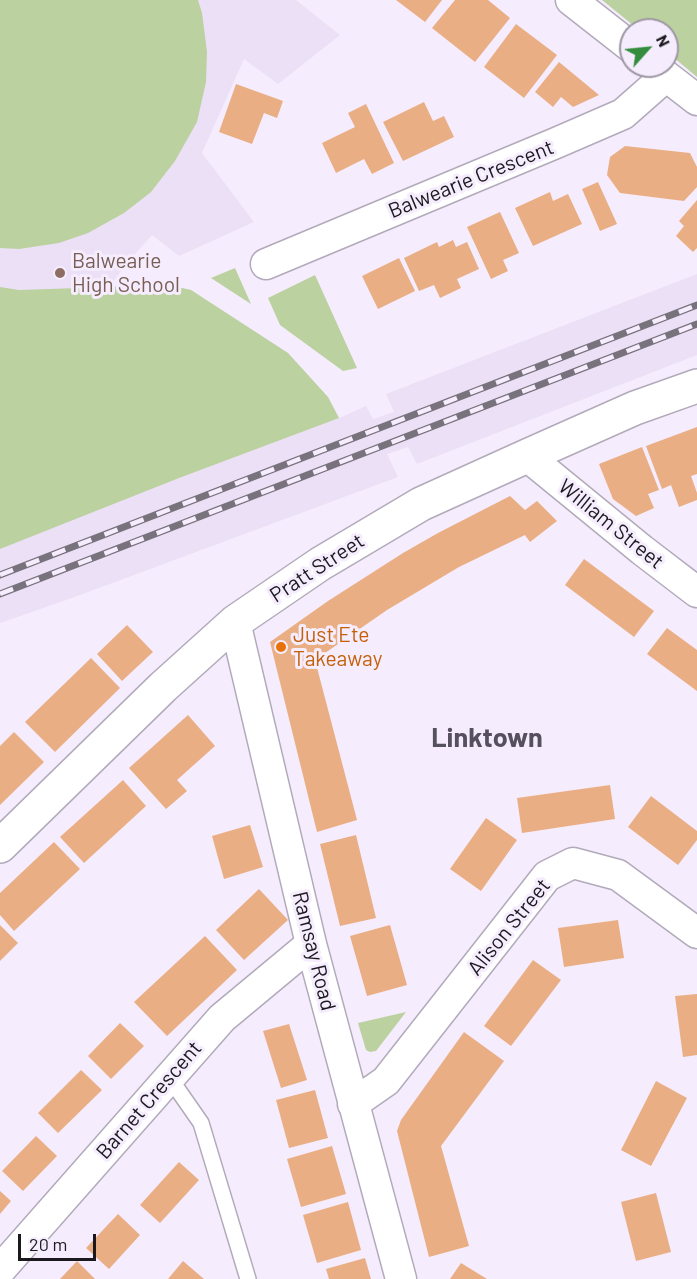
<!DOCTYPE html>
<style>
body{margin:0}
#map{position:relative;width:697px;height:1279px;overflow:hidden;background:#f5ecfd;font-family:Barlow,sans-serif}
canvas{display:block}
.north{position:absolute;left:619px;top:18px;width:60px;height:60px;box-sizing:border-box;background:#f5ecfd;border:2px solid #9e97a4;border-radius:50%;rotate:63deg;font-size:16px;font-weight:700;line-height:24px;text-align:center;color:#1b181e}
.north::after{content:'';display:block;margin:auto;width:21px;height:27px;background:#338d3d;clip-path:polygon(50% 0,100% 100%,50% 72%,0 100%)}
.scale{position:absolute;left:18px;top:1234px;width:78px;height:27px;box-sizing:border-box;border:3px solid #1b181e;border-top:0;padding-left:8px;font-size:18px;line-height:21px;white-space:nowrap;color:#1b181e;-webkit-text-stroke:4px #f5ecfd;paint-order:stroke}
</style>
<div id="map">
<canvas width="697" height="1279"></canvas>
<div class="north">N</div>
<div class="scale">20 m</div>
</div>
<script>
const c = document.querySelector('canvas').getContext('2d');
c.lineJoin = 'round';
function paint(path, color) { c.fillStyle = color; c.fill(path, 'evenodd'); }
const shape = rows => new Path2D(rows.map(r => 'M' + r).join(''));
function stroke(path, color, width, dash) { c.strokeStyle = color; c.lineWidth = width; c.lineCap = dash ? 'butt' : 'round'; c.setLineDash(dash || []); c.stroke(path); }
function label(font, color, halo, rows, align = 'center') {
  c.font = font + ' Barlow,sans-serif'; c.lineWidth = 6; c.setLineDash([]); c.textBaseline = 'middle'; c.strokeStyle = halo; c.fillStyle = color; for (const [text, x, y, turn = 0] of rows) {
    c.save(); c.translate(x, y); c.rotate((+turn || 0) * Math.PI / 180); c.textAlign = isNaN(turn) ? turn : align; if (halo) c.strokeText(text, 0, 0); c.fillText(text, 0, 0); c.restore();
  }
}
const built = shape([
 [0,0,296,0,340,35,278,84,244,59,202,153,254,222,179,256,152,235,127,263,110,286,147,284,169,285,191,290,288,353,328,397,339,418,366,406,373,419,394,412,386,394,697,274,697,355,417,464,408,447,387,454,398,477,72,598,0,623]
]);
const green = shape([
 [0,0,198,0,202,13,207,52,206,82,197,122,175,161,151,192,124,213,88,233,59,243,19,249,0,248],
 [602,0,697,0,697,77,667,52,667,30,639,30],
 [235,268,251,304,211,278],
 [315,275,357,368,343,371,280,325,268,298],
 [169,285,191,290,288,353,328,397,339,418,179,478,0,549,0,287,19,290],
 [406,1012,376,1051,370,1052,366,1050,358,1023]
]);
const building = shape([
 [396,0,442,0,425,22],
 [455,0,488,0,510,18,475,62,432,28],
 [516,24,557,55,524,98,484,67],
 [559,62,599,95,573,107,561,97,553,107,535,92],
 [236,84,283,101,277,118,264,113,252,144,219,132],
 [424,102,433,121,444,116,454,137,403,161,383,122],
 [366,104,394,163,372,174,364,159,336,173,322,143,355,127,348,113],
 [625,146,690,153,697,167,697,187,684,201,620,193,607,175,610,157],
 [598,182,617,224,600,231,582,189],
 [550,192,553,201,568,194,582,224,533,246,515,208],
 [697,200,697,248,693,252,676,236,684,226,679,221],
 [500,212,519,253,503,260,508,271,491,279,467,227],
 [453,240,456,247,467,242,479,269,457,279,461,288,440,298,434,285,419,291,404,258,437,242,439,247],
 [399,258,415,291,378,309,362,276],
 [697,427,697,474,691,476,697,493,697,500,679,507,671,485,662,489,646,446],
 [642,447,659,490,648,494,654,508,636,516,613,499,599,464],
 [510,496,525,510,537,501,557,521,530,542,525,535,459,567,387,610,315,660,357,820,317,832,270,642,328,601,403,553,438,533],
 [584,559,654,611,634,637,565,585],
 [127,625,153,652,122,681,97,654],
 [667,628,697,650,697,691,647,654],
 [91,658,120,688,55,752,25,722],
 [188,715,215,746,177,780,187,791,166,809,129,768],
 [14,732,44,762,0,805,0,746],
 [123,780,146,806,84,863,60,837],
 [610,785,615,819,522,833,517,798],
 [651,796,697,831,697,840,678,865,628,827],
 [486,818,517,840,481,891,450,869],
 [250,825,263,867,224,879,212,836],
 [356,835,376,918,340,926,320,844],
 [54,842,80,869,14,931,0,915,0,893],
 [259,889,288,920,244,960,216,930],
 [618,920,624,958,564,967,558,928],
 [0,925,18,943,0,961],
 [390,925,407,985,367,996,350,936],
 [205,936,237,970,167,1036,134,1002],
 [533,960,561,980,511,1046,484,1026],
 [697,994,697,1055,683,1057,675,996],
 [120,1023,144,1046,111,1079,88,1056],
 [289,1024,307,1080,281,1088,263,1031],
 [464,1032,504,1061,441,1146,469,1246,429,1257,397,1131,401,1120],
 [81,1070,102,1090,58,1133,38,1113],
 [656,1081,687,1098,651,1166,621,1150],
 [315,1090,328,1138,289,1148,276,1100],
 [36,1136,57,1156,23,1191,2,1171],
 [332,1146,346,1194,301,1207,287,1159],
 [179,1162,199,1180,160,1223,140,1205],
 [0,1191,11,1201,0,1214],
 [656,1193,671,1252,636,1261,621,1202],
 [348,1202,361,1250,317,1263,303,1215],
 [118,1214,140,1235,109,1269,86,1248],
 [365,1258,371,1279,329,1279,326,1269],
 [77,1261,95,1279,60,1279],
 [183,1261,204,1279,168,1279],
 [461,1263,487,1279,450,1279]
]);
const service = shape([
 [169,1077,201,1123,248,1279]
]);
const minor = shape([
 [571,0,631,47],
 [653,66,697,100],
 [266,264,556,143,623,114,665,77],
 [527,456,642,550,697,592],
 [235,622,311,944,401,1279],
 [353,1104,386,1081,547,876,573,863,618,875,697,933],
 [0,1270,222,1018,311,944]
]);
const secondary = shape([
 [0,846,163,687,235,622,320,564,421,504,527,456,635,408,697,386]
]);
const rail = shape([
 [0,575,697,305],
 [0,594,697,324]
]);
const markers = [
 [60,273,6,"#8d6e63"],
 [281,647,6,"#e8710a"]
];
const streetNames = [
 ["Balwearie Crescent",471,179,-22],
 ["William Street",611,524,39],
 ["Pratt Street",317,568,-33],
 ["Alison Street",509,927,-51],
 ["Ramsay Road",314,951,76],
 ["Barnet Crescent",149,1100,-49]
];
const educationNames = [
 ["Balwearie",72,261],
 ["High School",72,285]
];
const foodNames = [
 ["Just Ete",293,635],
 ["Takeaway",293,659]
];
const districtNames = [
 ["Linktown",487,738]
];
paint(built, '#ece0f7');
paint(green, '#bbd19f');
paint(building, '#eaae84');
stroke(service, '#b2aaba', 18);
stroke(minor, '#b2aaba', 33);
stroke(secondary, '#b2aaba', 36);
stroke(service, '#fff', 15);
stroke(minor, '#fff', 30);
stroke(secondary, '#fff', 33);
stroke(rail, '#78727d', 7);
stroke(rail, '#f5ecfd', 4.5, [14]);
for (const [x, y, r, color] of markers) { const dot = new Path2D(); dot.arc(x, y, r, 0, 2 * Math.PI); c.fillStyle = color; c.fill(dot); stroke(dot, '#f5ecfd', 2); }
label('21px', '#1b181e', '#f5ecfd', streetNames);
label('21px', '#785e54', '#f5ecfd', educationNames, 'left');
label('21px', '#c56008', '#f5ecfd', foodNames, 'left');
label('bold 27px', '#564f5d', '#f5ecfd', districtNames);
</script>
